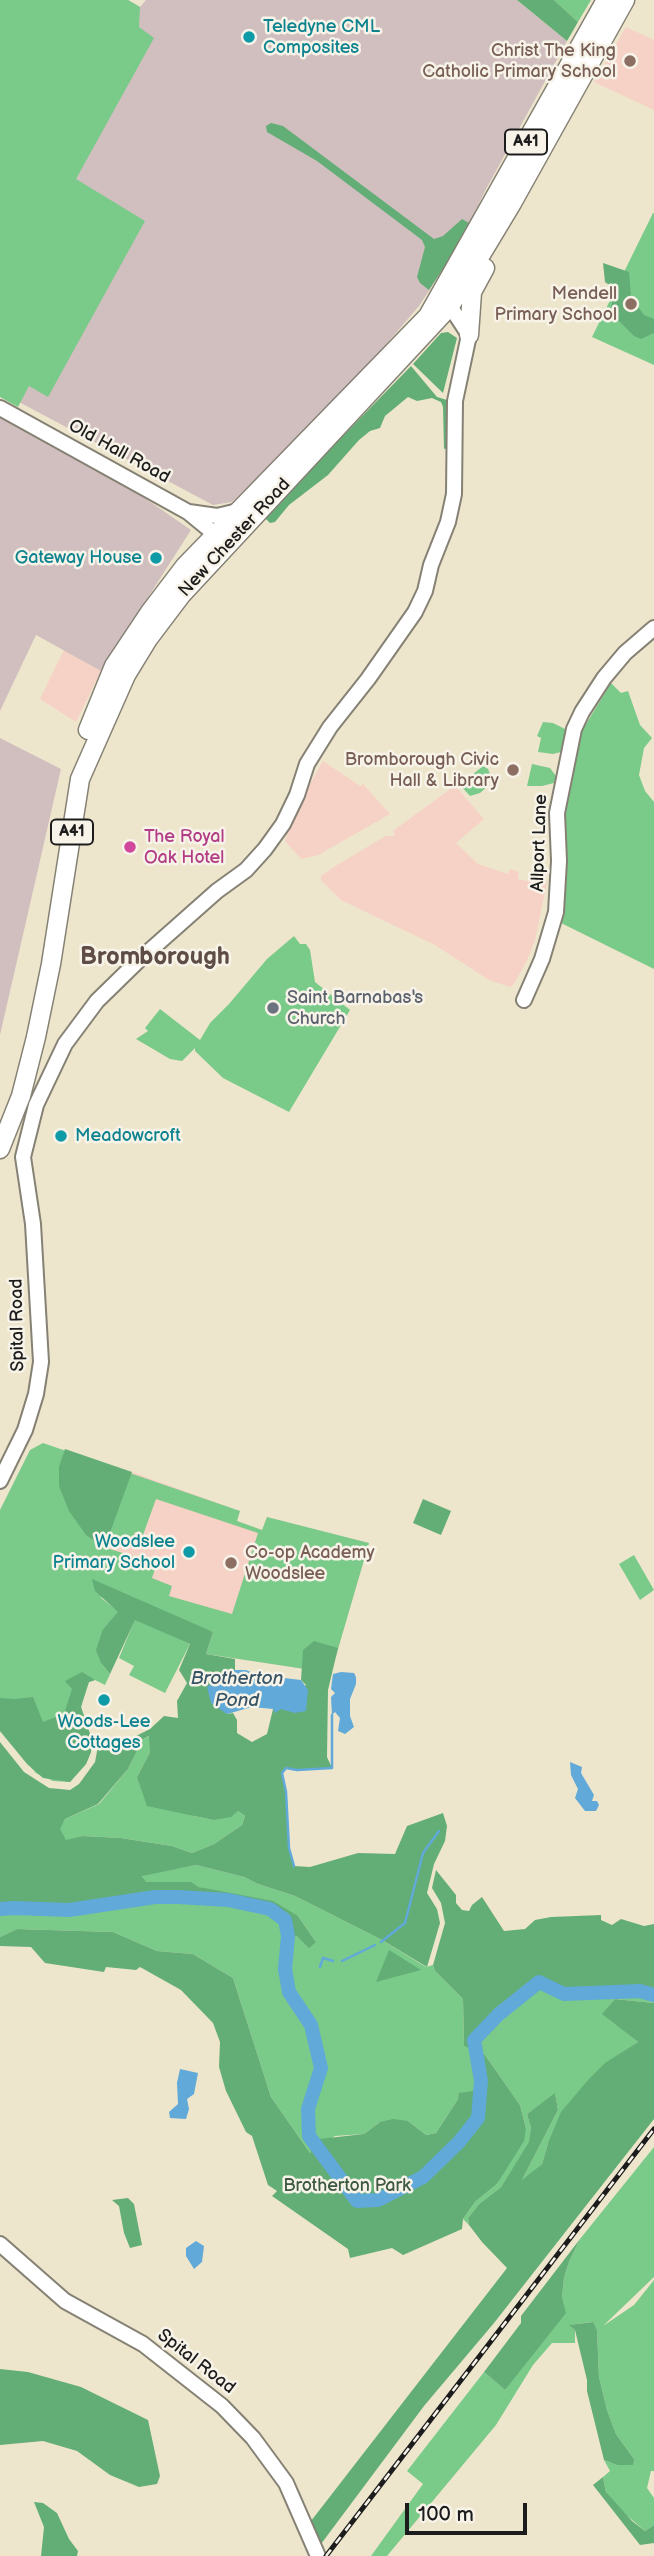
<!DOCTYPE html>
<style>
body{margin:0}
#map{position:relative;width:654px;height:2556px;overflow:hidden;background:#eee6cc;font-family:"Balsamiq Sans",sans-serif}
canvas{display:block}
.scale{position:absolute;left:405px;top:2503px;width:122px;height:32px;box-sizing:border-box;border:4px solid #1c1c1c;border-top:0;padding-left:9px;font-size:21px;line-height:24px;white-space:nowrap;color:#1c1c1c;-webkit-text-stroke:5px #f7f3e8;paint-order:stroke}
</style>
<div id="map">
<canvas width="654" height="2556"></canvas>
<div class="scale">100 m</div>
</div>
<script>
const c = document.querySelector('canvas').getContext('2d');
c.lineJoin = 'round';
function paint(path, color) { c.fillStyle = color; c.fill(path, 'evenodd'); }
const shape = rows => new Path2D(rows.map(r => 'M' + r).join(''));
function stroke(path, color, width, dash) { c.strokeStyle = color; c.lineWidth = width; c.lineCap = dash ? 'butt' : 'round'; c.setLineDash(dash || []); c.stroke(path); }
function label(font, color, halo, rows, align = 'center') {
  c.font = font + ' "Balsamiq Sans",sans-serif'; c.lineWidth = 5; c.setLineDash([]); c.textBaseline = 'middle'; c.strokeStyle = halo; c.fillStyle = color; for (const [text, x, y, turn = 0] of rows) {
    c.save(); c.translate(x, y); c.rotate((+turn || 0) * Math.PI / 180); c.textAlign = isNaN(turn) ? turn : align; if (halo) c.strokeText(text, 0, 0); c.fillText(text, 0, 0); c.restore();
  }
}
const built = shape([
 [626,27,654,40,654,110,594,82],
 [64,650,101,671,76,722,40,699],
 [323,761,360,786,363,784,390,814,318,855,301,859,285,841,287,836,285,829],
 [453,787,457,788,484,819,456,843,478,864,508,874,510,869,519,872,518,879,541,884,547,882,548,878,535,940,527,960,514,984,510,987,489,980,435,945,341,900,321,880,321,876,337,865,386,836,395,836,393,831],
 [132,1472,240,1511,237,1521,262,1530,267,1517,369,1543,331,1673,206,1654,105,1548]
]);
const industrial = shape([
 [0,0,128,0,140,7,146,0,517,0,567,41,485,191,460,243,419,306,372,361,274,462,232,502,213,505,0,392],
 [0,414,120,481,191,530,101,671,36,635,0,711],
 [0,738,61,769,0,1035]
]);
const green = shape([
 [0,0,128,0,140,7,139,27,154,38,76,179,145,221,48,397,29,386,18,407,0,397],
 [554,0,591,0,578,22],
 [653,213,654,213,654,365,592,337],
 [611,683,621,693,628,691,640,725,652,738,644,748,639,775,645,791,654,802,654,969,559,922,566,833,563,827,563,818,580,734],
 [543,722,553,723,567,730,568,738,561,752,553,754,538,752,541,738,537,736],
 [532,764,550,768,556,776,554,783,542,786,527,786],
 [483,766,488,769,490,774,488,786,480,793,470,796,460,785],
 [294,936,300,944,306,944,310,950,315,982,350,1010,289,1112,223,1078,195,1051,195,1048,182,1061,170,1059,136,1039,148,1031,145,1028,160,1009,200,1040,210,1023,229,1004,267,959],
 [43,1443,240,1511,237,1521,262,1530,267,1517,369,1543,331,1673,206,1654,213,1632,100,1597,119,1612,103,1629,101,1663,110,1674,105,1685,95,1680,89,1682,84,1692,81,1707,92,1740,91,1752,86,1764,70,1782,53,1781,36,1773,0,1731,0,1510,30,1450],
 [156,1499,258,1533,232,1614,169,1596,172,1586,152,1578,156,1566,153,1562,106,1548,108,1539,130,1546,135,1532,143,1535],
 [634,1555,654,1590,640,1600,619,1564],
 [135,1619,190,1644,165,1693,129,1675,134,1666,119,1658],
 [150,1736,150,1752,137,1777,194,1816,213,1820,238,1811,245,1816,242,1825,214,1844,192,1853,172,1846,121,1838,83,1836,66,1841,59,1829,65,1819,99,1804,128,1769,143,1739],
 [196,1865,244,1877,258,1884,295,1896,382,1940,426,1967,433,1965,435,1971,463,1999,464,2046,476,2050,474,2040,499,2014,539,1982,564,1994,654,1988,654,2003,615,1999,603,2014,638,2042,622,2053,548,2143,542,2164,521,2182,558,2110,555,2094,527,2114,531,2128,530,2142,501,2187,479,2204,468,2218,469,2225,463,2219,475,2202,497,2184,526,2128,520,2105,485,2055,476,2052,480,2091,458,2099,436,2133,426,2135,408,2121,380,2122,364,2134,335,2136,310,2153,271,2097,233,1978,193,1954,157,1951,113,1932,17,1929,0,1937,0,1909,178,1897,228,1900,270,1909,285,1920,297,1936,316,1942,298,1916,199,1887,190,1882,145,1882,142,1875],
 [654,2147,654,2277,603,2326,634,2305,654,2280,654,2471,651,2471,647,2488,654,2498,654,2525,645,2531,618,2508,606,2492,603,2477,610,2471,604,2460,617,2465,634,2459,616,2434,607,2410,599,2377,597,2330,592,2322,570,2325,575,2330,575,2343,552,2343,533,2365,496,2425,387,2556,371,2556,423,2484,407,2471,484,2372,505,2390,562,2298,564,2278,569,2262,580,2239]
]);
const forest = shape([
 [517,0,554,0,578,22,567,41],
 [271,123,283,126,434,239,443,236,462,219,469,223,460,243,429,290,420,283,417,277,425,247,422,240,317,161,267,132,266,126],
 [603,263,629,272,631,297,644,315,654,319,654,333,641,339,634,336,617,319,608,316,616,290,605,282],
 [448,332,457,338,443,393,413,364,441,333],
 [411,366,437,397,447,400,450,404,449,448,444,449,443,407,441,402,432,398,417,401,408,397,385,416,380,428,370,431,359,440,328,475,289,505,275,522,270,523,264,517],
 [65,1449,132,1472,108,1538,111,1539,108,1547,105,1548,86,1535,69,1511,59,1486,59,1467],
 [423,1499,451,1511,441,1535,413,1523],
 [92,1579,213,1632,206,1654,235,1659,235,1671,230,1670,215,1684,227,1714,233,1713,237,1720,237,1733,252,1742,267,1734,273,1709,280,1708,306,1685,301,1680,303,1650,314,1641,338,1648,328,1690,327,1757,332,1768,297,1770,286,1768,282,1773,286,1792,289,1848,294,1866,310,1867,358,1853,395,1854,407,1826,443,1813,447,1826,445,1841,434,1864,427,1893,437,1909,440,1923,427,1967,382,1940,295,1896,258,1884,244,1877,196,1865,142,1876,146,1882,191,1882,199,1887,273,1901,298,1916,316,1942,309,1948,297,1936,288,1936,285,1920,270,1909,228,1900,155,1897,69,1910,14,1908,0,1909,0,1742,24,1772,49,1788,70,1790,79,1784,95,1762,99,1741,132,1738,150,1729,164,1716,178,1718,177,1701,187,1683,179,1670,190,1644,135,1620,110,1674,101,1663,96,1650,103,1629,118,1612,95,1591],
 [149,1736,150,1752,137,1777,147,1806,213,1820,231,1817,238,1811,245,1816,242,1825,214,1844,192,1853,172,1846,121,1838,83,1836,66,1840,60,1829,65,1819,98,1804,128,1769,143,1739],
 [82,1672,95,1680,89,1682,81,1707,92,1740,91,1752,86,1764,70,1782,43,1778,27,1764,0,1731,0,1698,15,1699,33,1697,43,1722,64,1714,72,1689,65,1681],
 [436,1870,456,1895,456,1903,462,1910,469,1911,472,1905,482,1897,504,1931,525,1929,535,1920,551,1917,601,1915,601,1920,612,1925,621,1919,644,1926,654,1924,654,1988,564,1994,539,1982,499,2014,474,2040,476,2051,485,2055,520,2105,526,2128,524,2141,497,2184,475,2202,463,2219,462,2229,403,2255,392,2248,350,2258,348,2249,272,2196,277,2191,268,2185,252,2136,246,2132,226,2091,219,2067,220,2042,213,2023,181,1990,140,1967,136,1970,106,1967,104,1972,45,1963,31,1947,0,1946,0,1937,17,1929,113,1932,157,1951,193,1954,233,1978,271,2097,310,2153,319,2139,364,2134,380,2122,393,2119,408,2121,426,2135,436,2133,458,2099,459,2093,480,2090,481,2080,476,2051,464,2046,463,1999,435,1971,433,1965,445,1923,441,1903,432,1888],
 [389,1950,421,1970,376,1982],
 [615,1999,654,2003,654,2119,494,2323,424,2406,321,2544,311,2521,507,2268,482,2242,469,2225,468,2218,479,2204,501,2187,529,2142,531,2128,527,2114,555,2093,558,2110,522,2180,542,2164,548,2143,561,2112,589,2079,605,2063,638,2042,602,2014],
 [128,2198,134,2204,142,2245,130,2248,124,2233,119,2206,112,2200],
 [580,2239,569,2262,564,2278,562,2298,566,2313,505,2390,484,2372,521,2323,521,2316],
 [593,2322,597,2330,599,2377,607,2410,616,2434,634,2459,633,2465,617,2465,604,2460,587,2391,587,2380,575,2330,569,2325],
 [0,2369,28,2372,81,2387,148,2420,160,2476,157,2484,139,2487,110,2475,77,2451,43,2441,0,2445],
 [603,2477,606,2492,632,2521,645,2531,654,2525,654,2543,640,2545,593,2485],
 [34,2502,43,2503,57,2513,69,2539,78,2551,77,2556,41,2556,44,2527]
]);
const water = shape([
 [230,1670,246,1670,258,1675,301,1680,308,1690,306,1711,295,1713,281,1709,275,1713,273,1709,252,1707,227,1714,211,1703,207,1687],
 [341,1672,354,1673,356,1677,356,1684,350,1699,350,1716,354,1727,345,1734,338,1731,340,1718,335,1712,332,1715,331,1697,335,1693,331,1689,333,1674],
 [570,1762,582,1767,581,1773,594,1795,592,1801,597,1801,599,1805,596,1811,585,1811,575,1798,578,1789,571,1775],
 [180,2069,198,2073,194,2094,187,2099,189,2109,186,2119,170,2118,169,2112,178,2104,177,2083],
 [196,2241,204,2246,202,2262,194,2269,186,2256,186,2248]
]);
const stream = shape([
 [294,1866,289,1848,286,1792,282,1773,286,1768,297,1770,332,1768,332,1715],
 [381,1942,405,1923,423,1853,439,1831],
 [342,1961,375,1945],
 [320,1967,323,1958,333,1961]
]);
const river = shape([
 [0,1909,14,1908,69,1910,155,1897,178,1897,228,1900,270,1909,285,1920,288,1936,285,1969,289,1992,311,2025,321,2068,308,2109,309,2136,357,2201,378,2200,423,2177,459,2142,478,2118,481,2081,474,2040,499,2014,539,1982,564,1994,640,1991,654,1995]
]);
const secondary = shape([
 [0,408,188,512,216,535,222,543],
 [189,512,217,516,238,511],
 [524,1000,542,959,556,912,559,861,557,813,574,729,582,712,604,678,625,653,654,628],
 [0,1481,25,1430,36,1394,41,1362,33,1224,23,1157,36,1105,65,1044,97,1001,138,961,217,891,246,870,265,849,283,824,297,795,307,764,330,727,368,679,415,612,425,591,431,565,448,522,454,494,455,401,469,335,450,306,448,297],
 [0,2244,65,2301,143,2344,222,2406,253,2438,286,2483,318,2556]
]);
const highway = shape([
 [469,335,472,292,485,268],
 [88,730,114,666,150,612,185,566,428,316,606,0],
 [0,1149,21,1096,36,1037,51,964,80,779,126,675,148,639,182,594,450,306,512,203,625,0]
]);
const rail = shape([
 [326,2556,654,2129]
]);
const markers = [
 [249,37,7,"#0f9aa8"],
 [630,61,7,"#8d6e63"],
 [631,304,7,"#8d6e63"],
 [156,558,7,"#0f9aa8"],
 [513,770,7,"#8d6e63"],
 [130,847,7,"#d1479c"],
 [273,1008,7,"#6b7280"],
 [61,1136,7,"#0f9aa8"],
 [189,1552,7,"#0f9aa8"],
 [231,1563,7,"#8d6e63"],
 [104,1700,7,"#0f9aa8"]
];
const shields = [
 [526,142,42],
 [72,832,42]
];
const shieldNames = [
 ["A41",526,142],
 ["A41",72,832]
];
const cultureNames = [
 ["Teledyne CML",263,27],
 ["Composites",263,48],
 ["Gateway House",142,558,"right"],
 ["Meadowcroft",75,1136],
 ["Woodslee",175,1542,"right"],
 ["Primary School",175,1563,"right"],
 ["Woods-Lee",104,1722,"center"],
 ["Cottages",104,1743,"center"]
];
const educationNames = [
 ["Christ The King",616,51],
 ["Catholic Primary School",616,72],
 ["Mendell",617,294],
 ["Primary School",617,315],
 ["Bromborough Civic",499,760],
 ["Hall & Library",499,781],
 ["Co-op Academy",245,1553,"left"],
 ["Woodslee",245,1574,"left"]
];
const streetNames = [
 ["Old Hall Road",119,452,29],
 ["New Chester Road",235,538,-47],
 ["Allport Lane",540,843,-88],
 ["Spital Road",18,1325,-91],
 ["Spital Road",196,2362,38]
];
const hotelNames = [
 ["The Royal",144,837],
 ["Oak Hotel",144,858]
];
const worshipNames = [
 ["Saint Barnabas's",287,998],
 ["Church",287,1019]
];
const parkNames = [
 ["Brotherton Park",347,2186]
];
const waterNames = [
 ["Brotherton",237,1679],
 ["Pond",237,1701]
];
const districtNames = [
 ["Bromborough",155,958]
];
paint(built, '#f6d1c5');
paint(industrial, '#d1bfbf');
paint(green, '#7aca8a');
paint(forest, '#63ae76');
paint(water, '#60a9d8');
stroke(stream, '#60a9d8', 2.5);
stroke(river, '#60a9d8', 14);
stroke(secondary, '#858174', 18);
stroke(highway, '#858174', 21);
stroke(secondary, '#fff', 14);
stroke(highway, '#fff', 18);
stroke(rail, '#1c1c1c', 5);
stroke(rail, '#f7f3e8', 2.5, [8]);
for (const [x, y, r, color] of markers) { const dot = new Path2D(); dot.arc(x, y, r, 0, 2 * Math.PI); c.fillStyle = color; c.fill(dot); stroke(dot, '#f7f3e8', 2.5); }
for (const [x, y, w] of shields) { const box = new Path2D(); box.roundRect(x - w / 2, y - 12.5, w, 25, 5); c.fillStyle = '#f7f3e8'; c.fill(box); stroke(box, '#1c1c1c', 2); }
label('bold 16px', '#1c1c1c', null, shieldNames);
label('18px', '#0d838f', '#f7f3e8', cultureNames, 'left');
label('18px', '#785e54', '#f7f3e8', educationNames, 'right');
label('18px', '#1c1c1c', '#f7f3e8', streetNames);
label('18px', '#b23c85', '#f7f3e8', hotelNames, 'left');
label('18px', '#5b616d', '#f7f3e8', worshipNames, 'left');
label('18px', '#3d5942', '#f7f3e8', parkNames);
label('italic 19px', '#375467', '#f7f3e8', waterNames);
label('bold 24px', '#5e4d47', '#f7f3e8', districtNames);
</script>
